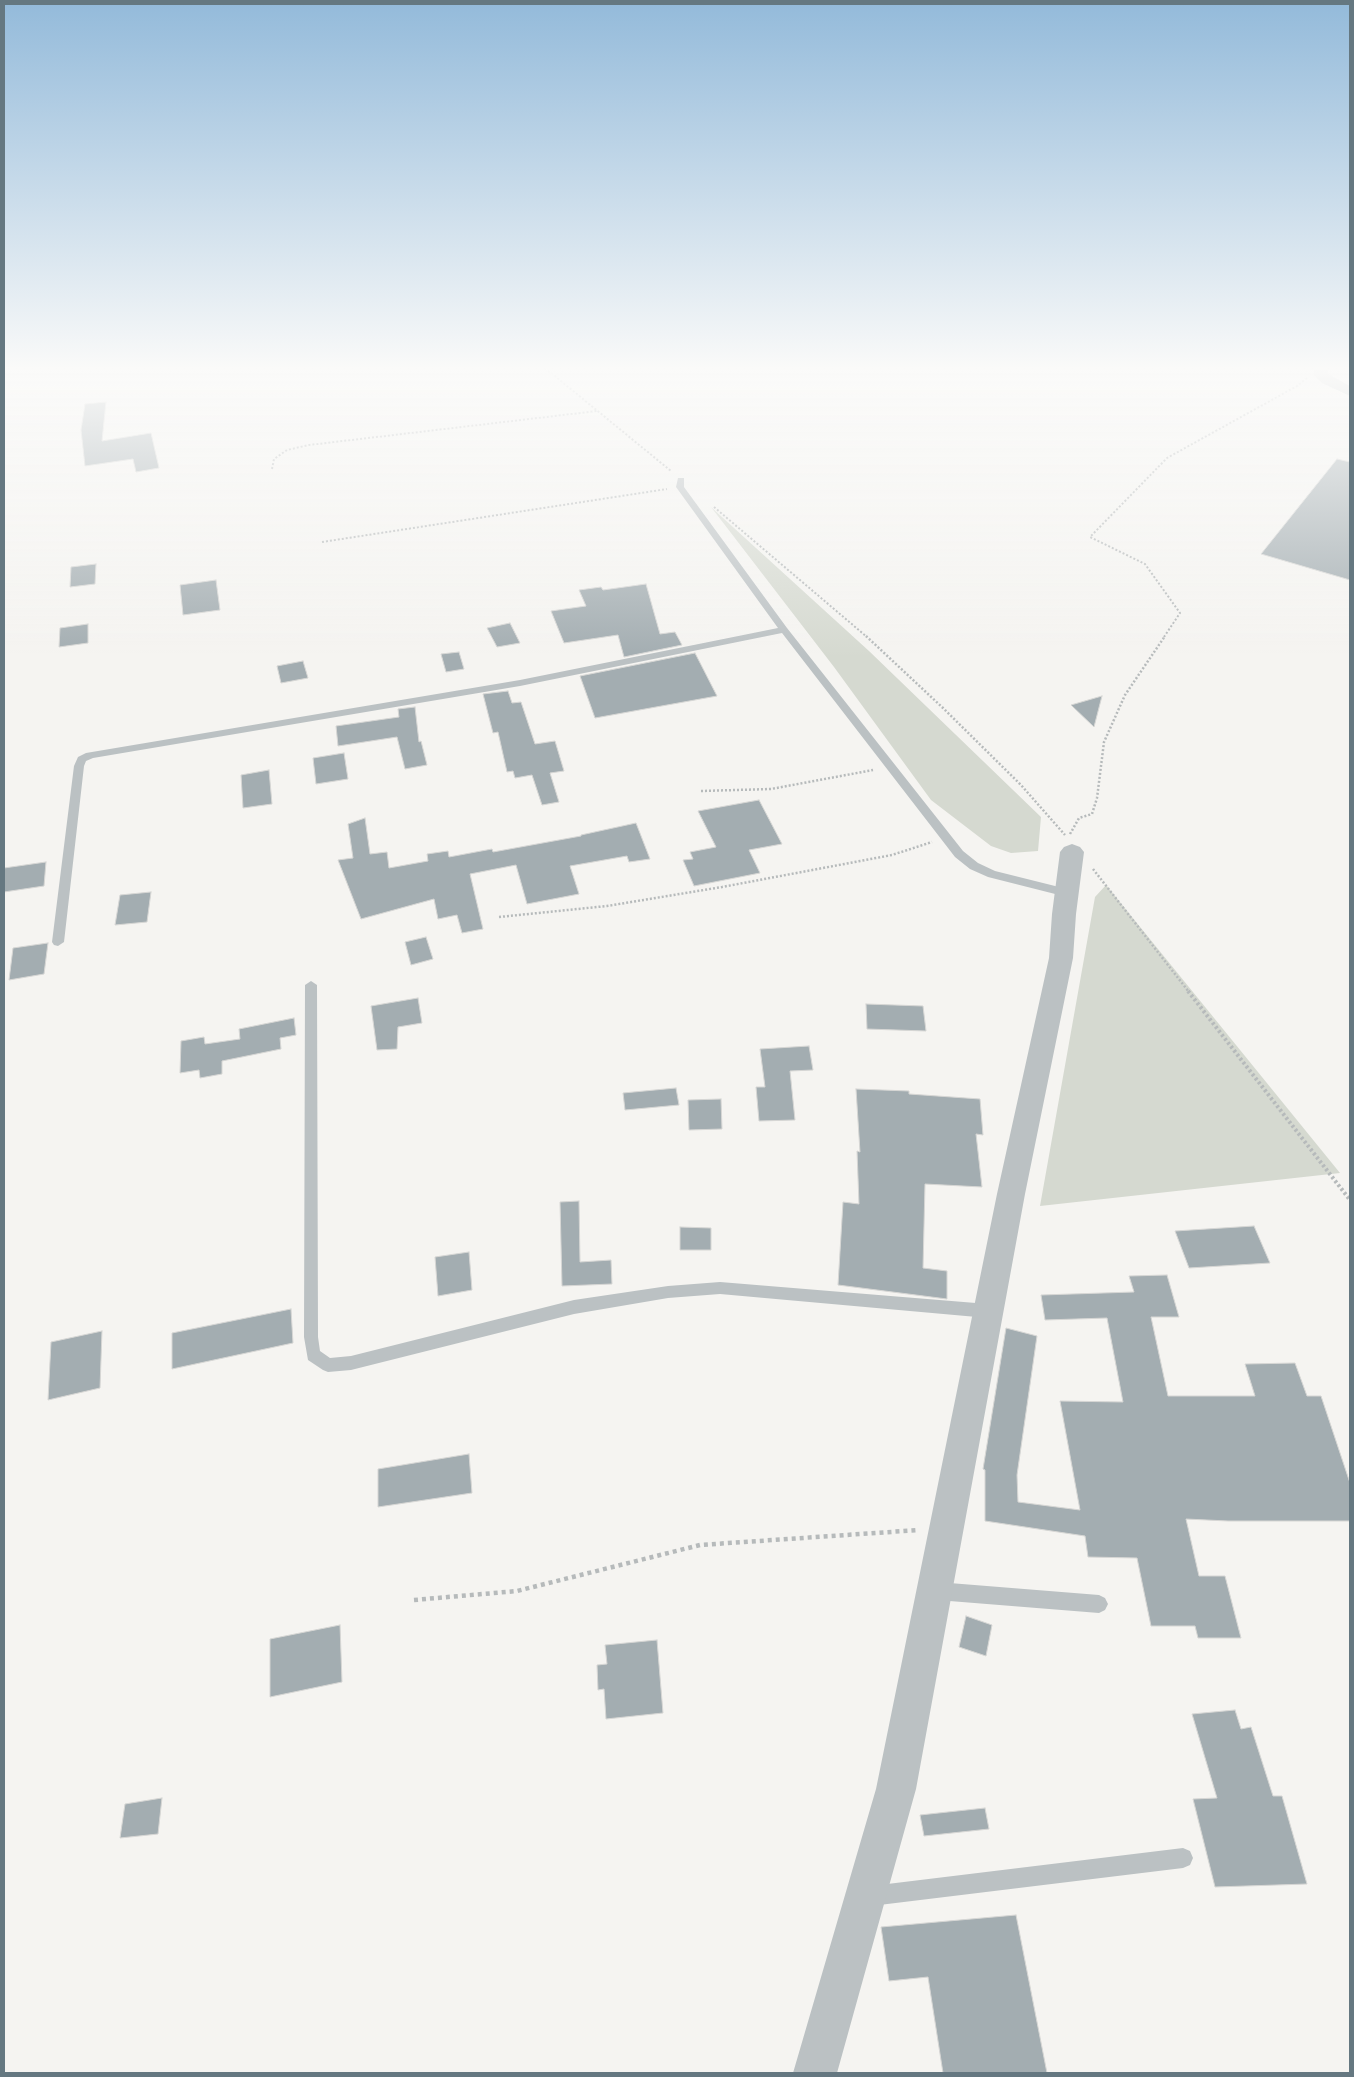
<!DOCTYPE html>
<style>
body{margin:0}
#map{position:relative;width:1354px;height:2077px;overflow:hidden;background:#f5f4f1;font-family:"Roboto Condensed",sans-serif}
canvas{display:block}
.frame{position:absolute;inset:0;border:5px solid #657881;pointer-events:none}
</style>
<div id="map">
<canvas width="1354" height="2077"></canvas>
<div class="frame"></div>
</div>
<script>
const c = document.querySelector('canvas').getContext('2d');
c.lineJoin = 'round';
function paint(path, color) { c.fillStyle = color; c.fill(path, 'evenodd'); }
const shape = rows => new Path2D(rows.map(r => 'M' + r).join(''));
function stroke(path, color, width, dash) { c.strokeStyle = color; c.lineWidth = width; c.lineCap = dash ? 'butt' : 'round'; c.setLineDash(dash || []); c.stroke(path); }
const green = shape([
 [711,507,869,651,1041,817,1038,851,1011,853,991,846,931,800,834,667],
 [1106,885,1340,1173,1040,1206,1095,897]
]);
const building = shape([
 [106,402,102,441,151,433,159,468,136,472,133,459,85,466,81,430,85,404,106,402],
 [1337,459,1350,462,1350,580,1261,554,1337,459],
 [96,564,95,584,70,587,71,567,96,564],
 [216,580,220,610,183,615,180,585,216,580],
 [646,584,660,634,675,632,682,645,624,657,618,635,564,643,551,611,586,606,579,590,601,587,603,590,646,584],
 [510,623,520,643,497,647,487,628,510,623],
 [88,624,88,643,59,647,60,628,88,624],
 [459,652,464,669,446,672,441,654,459,652],
 [695,653,717,696,595,718,580,676,695,653],
 [303,661,308,678,281,683,277,666,303,661],
 [508,691,512,703,521,702,535,744,555,741,564,771,550,773,559,802,542,805,532,775,515,778,513,771,507,772,498,732,493,733,483,694,508,691],
 [1102,696,1094,727,1071,705,1102,696],
 [415,707,419,742,421,741,427,765,405,769,397,737,338,746,336,726,399,717,398,709,415,707],
 [344,753,348,779,316,784,313,758,344,753],
 [269,770,272,804,243,808,241,775,269,770],
 [759,800,782,844,749,850,760,873,694,886,683,860,693,859,690,852,716,847,698,811,759,800],
 [365,818,370,854,387,852,389,868,428,861,427,854,448,851,449,857,492,849,493,852,581,836,581,835,636,823,650,859,629,862,627,856,570,866,579,894,527,904,516,865,470,874,483,929,462,933,457,915,438,919,434,899,361,919,338,860,353,858,348,824,365,818],
 [46,862,44,886,4,892,4,868,46,862],
 [151,892,147,922,115,925,120,895,151,892],
 [426,937,433,959,411,965,405,942,426,937],
 [48,943,44,974,9,980,13,948,48,943],
 [418,998,422,1023,398,1027,397,1049,377,1050,371,1006,418,998],
 [866,1004,923,1006,926,1031,867,1029,866,1004],
 [294,1018,296,1035,280,1038,281,1049,222,1061,222,1074,200,1078,199,1070,180,1073,181,1041,204,1037,205,1044,240,1039,239,1029,294,1018],
 [809,1046,813,1070,790,1071,795,1120,759,1121,756,1087,765,1087,760,1049,809,1046],
 [676,1088,679,1105,625,1110,623,1093,676,1088],
 [856,1089,909,1091,909,1094,980,1099,983,1135,976,1134,982,1187,925,1184,923,1268,947,1271,947,1299,838,1285,843,1202,859,1204,857,1151,860,1152,856,1089],
 [721,1099,722,1129,689,1130,688,1100,721,1099],
 [579,1201,580,1262,611,1260,612,1284,562,1286,560,1202,579,1201],
 [1254,1226,1270,1263,1189,1268,1175,1231,1254,1226],
 [680,1227,711,1228,711,1250,680,1250,680,1227],
 [469,1252,472,1290,438,1296,435,1257,469,1252],
 [1167,1275,1179,1317,1151,1317,1168,1396,1255,1396,1245,1364,1295,1363,1307,1396,1321,1396,1350,1483,1350,1521,1228,1521,1186,1519,1199,1576,1225,1576,1241,1638,1198,1638,1195,1626,1151,1626,1137,1558,1088,1557,1085,1536,985,1521,985,1470,983,1469,1006,1328,1037,1336,1017,1475,1018,1502,1080,1510,1060,1401,1123,1402,1107,1318,1045,1320,1041,1295,1134,1292,1129,1276,1167,1275],
 [291,1309,293,1343,172,1369,172,1333,291,1309],
 [102,1331,100,1388,48,1400,51,1342,102,1331],
 [469,1454,472,1493,378,1507,378,1469,469,1454],
 [966,1616,992,1625,986,1656,959,1647,966,1616],
 [340,1625,342,1682,270,1697,270,1639,340,1625],
 [657,1640,663,1713,606,1719,604,1689,598,1690,597,1665,607,1664,605,1645,657,1640],
 [1235,1710,1241,1729,1251,1727,1273,1796,1282,1796,1307,1884,1215,1887,1193,1799,1217,1798,1192,1714,1235,1710],
 [162,1798,158,1834,120,1838,125,1804,162,1798],
 [985,1808,989,1829,924,1836,920,1815,985,1808],
 [1016,1915,1047,2073,943,2073,928,1977,889,1981,881,1927,1016,1915]
]);
const pathFar3 = shape([
 [545,368,671,471],
 [272,469,274,459,287,450,309,445,597,411],
 [714,507,867,637],
 [322,542,667,489],
 [1164,637,1180,613,1145,564,1090,537,1167,458,1297,386,1307,378]
]);
const pathFar2 = shape([
 [866,636,943,708,1021,785,1065,835],
 [701,791,771,789,873,770],
 [1070,834,1079,818,1092,814,1097,798,1104,742,1125,695,1165,636],
 [1093,869,1189,992],
 [499,917,607,906,722,887,892,855,932,842]
]);
const pathFar1 = shape([
 [1188,991,1350,1200]
]);
const path = shape([
 [414,1600,517,1591,700,1545,919,1530]
]);
const service = shape([
 [678,478,684,478,684,487,787,628,963,851,978,863,995,871,1071,890,1073,893,1071,896,1067,897,988,877,970,869,955,857,782,633,520,686,93,758,86,761,84,766,64,942,58,946,54,945,52,942,74,766,78,757,86,753,520,680,778,628,676,487,678,478],
 [311,981,317,985,318,1337,320,1351,330,1358,351,1356,574,1300,668,1286,720,1282,988,1304,993,1306,995,1311,993,1316,988,1318,720,1294,668,1298,574,1314,351,1370,328,1372,323,1370,308,1360,304,1337,305,985,311,981],
 [937,1582,1099,1595,1105,1598,1108,1604,1105,1610,1099,1613,937,1600,931,1597,928,1591,931,1585,937,1582],
 [1183,1848,1190,1851,1193,1858,1190,1865,1183,1868,871,1906,864,1903,861,1896,864,1889,871,1886,1183,1848]
]);
const minor = shape([
 [1314,368,1328,368,1328,374,1350,386,1350,396,1322,383,1314,375,1314,368],
 [1072,844,1080,847,1084,852,1076,914,1073,958,1025,1194,916,1789,837,2073,793,2073,876,1789,997,1194,1049,958,1052,914,1060,852,1064,847,1072,844]
]);
paint(green, '#d5d9d0');
paint(building, '#a3adb1');
stroke(building, '#d6d6d4', 1);
stroke(pathFar3, '#b6babb', 2, [2, 2]);
stroke(pathFar2, '#b6babb', 2.5, [2, 2]);
stroke(pathFar1, '#b6babb', 4, [2.5, 2.5]);
stroke(path, '#b6babb', 4.5, [4, 4]);
paint(service, '#bbc1c3');
paint(minor, '#bbc1c3');
const sky = c.createLinearGradient(0, 0, 0, 658);
sky.addColorStop(0, '#93bada');
sky.addColorStop(0.56, '#fafaf9');
sky.addColorStop(1, '#fafaf900');
c.fillStyle = sky;
c.fillRect(0, 0, 1354, 658);
</script>
